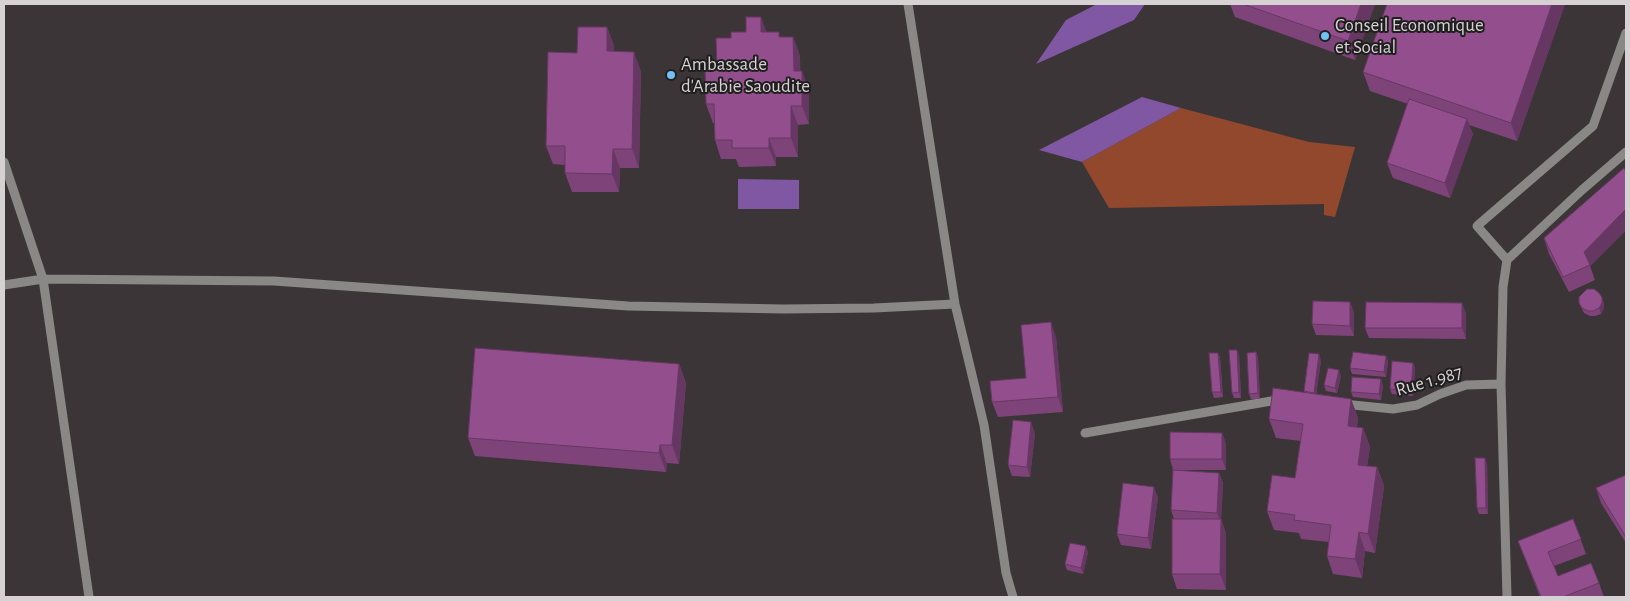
<!DOCTYPE html>
<style>
body{margin:0}
#map{position:relative;width:1630px;height:601px;overflow:hidden;background:#3b3537;font-family:"Alegreya Sans",sans-serif}
canvas{display:block}
.frame{position:absolute;inset:0;border:5px solid #d6d2d4;pointer-events:none}
</style>
<div id="map">
<canvas width="1630" height="601"></canvas>
<div class="frame"></div>
</div>
<script>
const c = document.querySelector('canvas').getContext('2d');
c.lineJoin = 'round';
function paint(path, color) { c.fillStyle = color; c.fill(path, 'evenodd'); }
const shape = rows => new Path2D(rows.map(r => 'M' + r).join(''));
function stroke(path, color, width, dash) { c.strokeStyle = color; c.lineWidth = width; c.lineCap = dash ? 'butt' : 'round'; c.setLineDash(dash || []); c.stroke(path); }
function label(font, color, halo, rows, align = 'center') {
  c.font = font + ' "Alegreya Sans",sans-serif'; c.lineWidth = 4; c.setLineDash([]); c.textBaseline = 'middle'; c.strokeStyle = halo; c.fillStyle = color; for (const [text, x, y, turn = 0] of rows) {
    c.save(); c.translate(x, y); c.rotate((+turn || 0) * Math.PI / 180); c.textAlign = isNaN(turn) ? turn : align; if (halo) c.strokeText(text, 0, 0); c.fillText(text, 0, 0); c.restore();
  }
}
const green = shape([
 [1181,108,1309,142,1355,147,1335,217,1324,215,1324,204,1109,208,1082,162]
]);
const water = shape([
 [1097,4,1145,4,1134,20,1036,64,1066,20],
 [1142,97,1181,108,1082,162,1039,150],
 [738,179,799,180,799,209,738,209]
]);
const minor = shape([
 [908,4,955,304,984,425,1006,573,1013,597],
 [4,162,43,279,89,597],
 [1507,260,1477,226,1593,126,1626,33],
 [4,285,43,279,274,281,628,306,783,309,874,308,955,304],
 [1343,404,1393,409,1417,405,1440,394,1466,385,1501,384],
 [1085,433,1283,399],
 [1507,597,1501,384,1503,287,1507,260,1582,190,1626,152]
]);
const wall = shape([
 [1230,4,1375,4,1355,60,1235,17],
 [1565,4,1517,141,1469,125,1473,134,1450,198,1393,178,1387,163,1408,104,1370,91,1363,72],
 [607,27,614,46,614,52,641,71,639,168,620,168,619,192,572,192,565,173,565,165,553,164,546,146,577,53],
 [766,32,781,37,793,37,800,56,800,71,809,90,809,124,798,125,798,157,776,157,776,166,739,167,736,159,721,159,715,140,714,123,713,123,706,104,717,70,731,38],
 [1626,172,1626,230,1590,266,1595,280,1569,292,1549,254,1544,238],
 [1350,302,1354,313,1354,336,1316,335,1312,324],
 [1579,303,1604,303,1604,308,1601,314,1595,316,1590,316,1584,313],
 [1466,313,1466,339,1369,338,1365,328],
 [1056,337,1063,412,998,417,992,402,1026,378],
 [1256,352,1258,358,1260,399,1251,399,1249,394],
 [1218,353,1220,358,1223,397,1214,398,1212,392],
 [1239,355,1241,398,1234,398,1232,393],
 [1386,356,1388,362,1386,377,1352,374,1350,368],
 [1321,360,1316,394,1351,399,1358,418,1357,427,1363,428,1370,447,1367,466,1377,467,1384,486,1375,553,1365,551,1362,578,1333,574,1327,556,1329,542,1301,539,1299,533,1274,530,1267,511,1295,478,1301,441,1276,438,1269,419,1305,393,1304,391],
 [1413,363,1415,368,1413,396,1392,394,1390,389],
 [679,364,686,383,679,464,667,463,666,472,475,456,468,438],
 [1341,376,1337,393,1326,391,1324,385],
 [1383,385,1381,400,1353,397,1351,392],
 [1035,433,1030,477,1012,476,1008,465],
 [1222,433,1226,444,1226,470,1173,470,1170,459],
 [1487,463,1488,514,1479,514,1477,508],
 [1219,473,1223,483,1221,519,1226,534,1226,590,1177,589,1172,574,1174,519,1171,510],
 [1626,475,1626,543,1601,503,1596,488],
 [1158,497,1151,549,1121,545,1117,534],
 [1573,519,1586,554,1554,566,1558,576,1599,583,1604,597,1540,597,1518,541],
 [1088,552,1083,574,1067,570,1065,564]
]);
const shadedWall = shape([
 [1361,4,1375,4,1355,60,1348,41],
 [1552,4,1565,4,1517,141,1511,123],
 [761,17,768,36,761,32],
 [607,27,614,46,614,70,607,51],
 [793,37,800,56,801,90,794,71],
 [634,52,641,71,639,168,632,149],
 [802,71,809,90,809,124,802,106],
 [791,106,798,125,798,157,791,138],
 [1467,119,1473,134,1450,198,1445,183],
 [769,138,776,157,776,166,769,148],
 [613,149,620,168,619,192,612,174],
 [1625,210,1626,214,1626,230,1590,266,1584,252],
 [1602,297,1604,303,1604,308,1601,314,1599,308],
 [1350,302,1354,313,1354,336,1350,326],
 [1462,303,1466,313,1466,339,1462,328],
 [1051,322,1056,337,1063,412,1058,397],
 [1237,350,1239,355,1241,398,1239,392],
 [1256,352,1258,358,1260,399,1258,393],
 [1218,353,1220,358,1223,397,1221,392],
 [1319,354,1321,360,1316,398,1314,393],
 [1386,356,1388,362,1386,377,1384,372],
 [1413,363,1415,368,1413,396,1411,390],
 [679,364,686,383,679,464,672,445],
 [1339,370,1341,376,1337,393,1335,388],
 [1381,379,1383,385,1381,400,1379,394],
 [1351,399,1358,418,1354,444,1348,426],
 [1031,422,1035,433,1030,477,1027,467],
 [1363,428,1370,447,1365,484,1358,465],
 [1222,433,1226,444,1226,470,1222,459],
 [660,445,667,463,666,472,659,453],
 [1485,458,1487,463,1488,514,1486,508],
 [1377,467,1384,486,1375,553,1368,534],
 [1219,473,1223,483,1221,519,1226,534,1226,590,1220,574,1221,523,1217,513],
 [1154,487,1158,497,1151,549,1148,538],
 [1359,532,1365,551,1362,578,1355,559],
 [1086,546,1088,552,1083,574,1081,568]
]);
const building = shape([
 [1243,4,1361,4,1348,41,1243,4],
 [1387,4,1552,4,1511,123,1363,72,1387,4],
 [746,17,761,17,761,32,779,32,779,37,793,37,794,71,802,71,802,106,791,106,791,138,769,138,769,148,732,148,732,140,715,140,714,104,706,104,705,69,717,70,716,38,731,38,731,32,746,32,746,17],
 [578,27,607,27,607,51,634,52,632,149,613,149,612,174,565,173,565,146,546,146,548,52,577,53,578,27],
 [1409,99,1467,119,1445,183,1387,163,1409,99],
 [1624,168,1626,172,1626,213,1625,210,1584,252,1590,265,1563,277,1544,238,1624,168],
 [1587,289,1594,289,1598,292,1602,297,1602,303,1599,308,1593,311,1588,311,1582,308,1579,303,1579,297,1587,289],
 [1313,301,1350,302,1350,326,1312,324,1313,301],
 [1366,302,1462,303,1462,328,1365,328,1366,302],
 [1051,322,1058,397,992,402,990,381,1026,378,1021,325,1051,322],
 [475,348,679,364,672,445,660,445,659,453,468,438,475,348],
 [1229,350,1237,350,1239,392,1232,393,1229,350],
 [1256,352,1258,393,1249,394,1247,353,1256,352],
 [1353,352,1386,356,1384,372,1350,368,1353,352],
 [1209,353,1218,353,1221,392,1212,392,1209,353],
 [1309,353,1319,354,1314,393,1304,391,1309,353],
 [1392,361,1413,363,1411,390,1390,389,1392,361],
 [1328,368,1339,370,1335,388,1324,385,1328,368],
 [1352,377,1381,379,1379,394,1351,392,1352,377],
 [1273,388,1351,399,1348,426,1363,428,1358,465,1377,467,1368,534,1359,532,1355,559,1327,556,1331,525,1294,520,1295,515,1267,511,1272,475,1295,478,1303,424,1269,419,1273,388],
 [1013,420,1031,422,1027,467,1008,465,1013,420],
 [1170,432,1222,433,1222,459,1170,459,1170,432],
 [1475,458,1485,458,1486,508,1477,508,1475,458],
 [1173,470,1219,473,1217,513,1171,510,1173,470],
 [1626,475,1626,537,1596,488,1626,475],
 [1123,483,1154,487,1148,538,1117,534,1123,483],
 [1172,519,1221,519,1220,574,1172,574,1172,519],
 [1573,519,1581,539,1548,552,1558,576,1591,563,1599,583,1563,597,1541,597,1518,541,1573,519],
 [1070,543,1086,546,1081,568,1065,564,1070,543]
]);
const markers = [
 [1325,36,5,"#71c1f4"],
 [671,75,5,"#71c1f4"]
];
const poiNames = [
 ["Conseil Economique",1335,25],
 ["et Social",1335,47],
 ["Ambassade",681,64],
 ["d'Arabie Saoudite",681,86]
];
const streetNames = [
 ["Rue 1.987",1429,381,-16]
];
paint(green, '#92482d');
paint(water, '#8057a3');
stroke(minor, '#8a8787', 9);
paint(wall, '#7e4479');
paint(shadedWall, '#673763');
paint(building, '#934f8d');
stroke(building, '#673763', 1);
for (const [x, y, r, color] of markers) { const dot = new Path2D(); dot.arc(x, y, r, 0, 2 * Math.PI); c.fillStyle = color; c.fill(dot); stroke(dot, '#201e1e', 2); }
label('19px', '#d6d2d4', '#201e1e', poiNames, 'left');
label('19px', '#d6d2d4', '#201e1e', streetNames);
</script>
